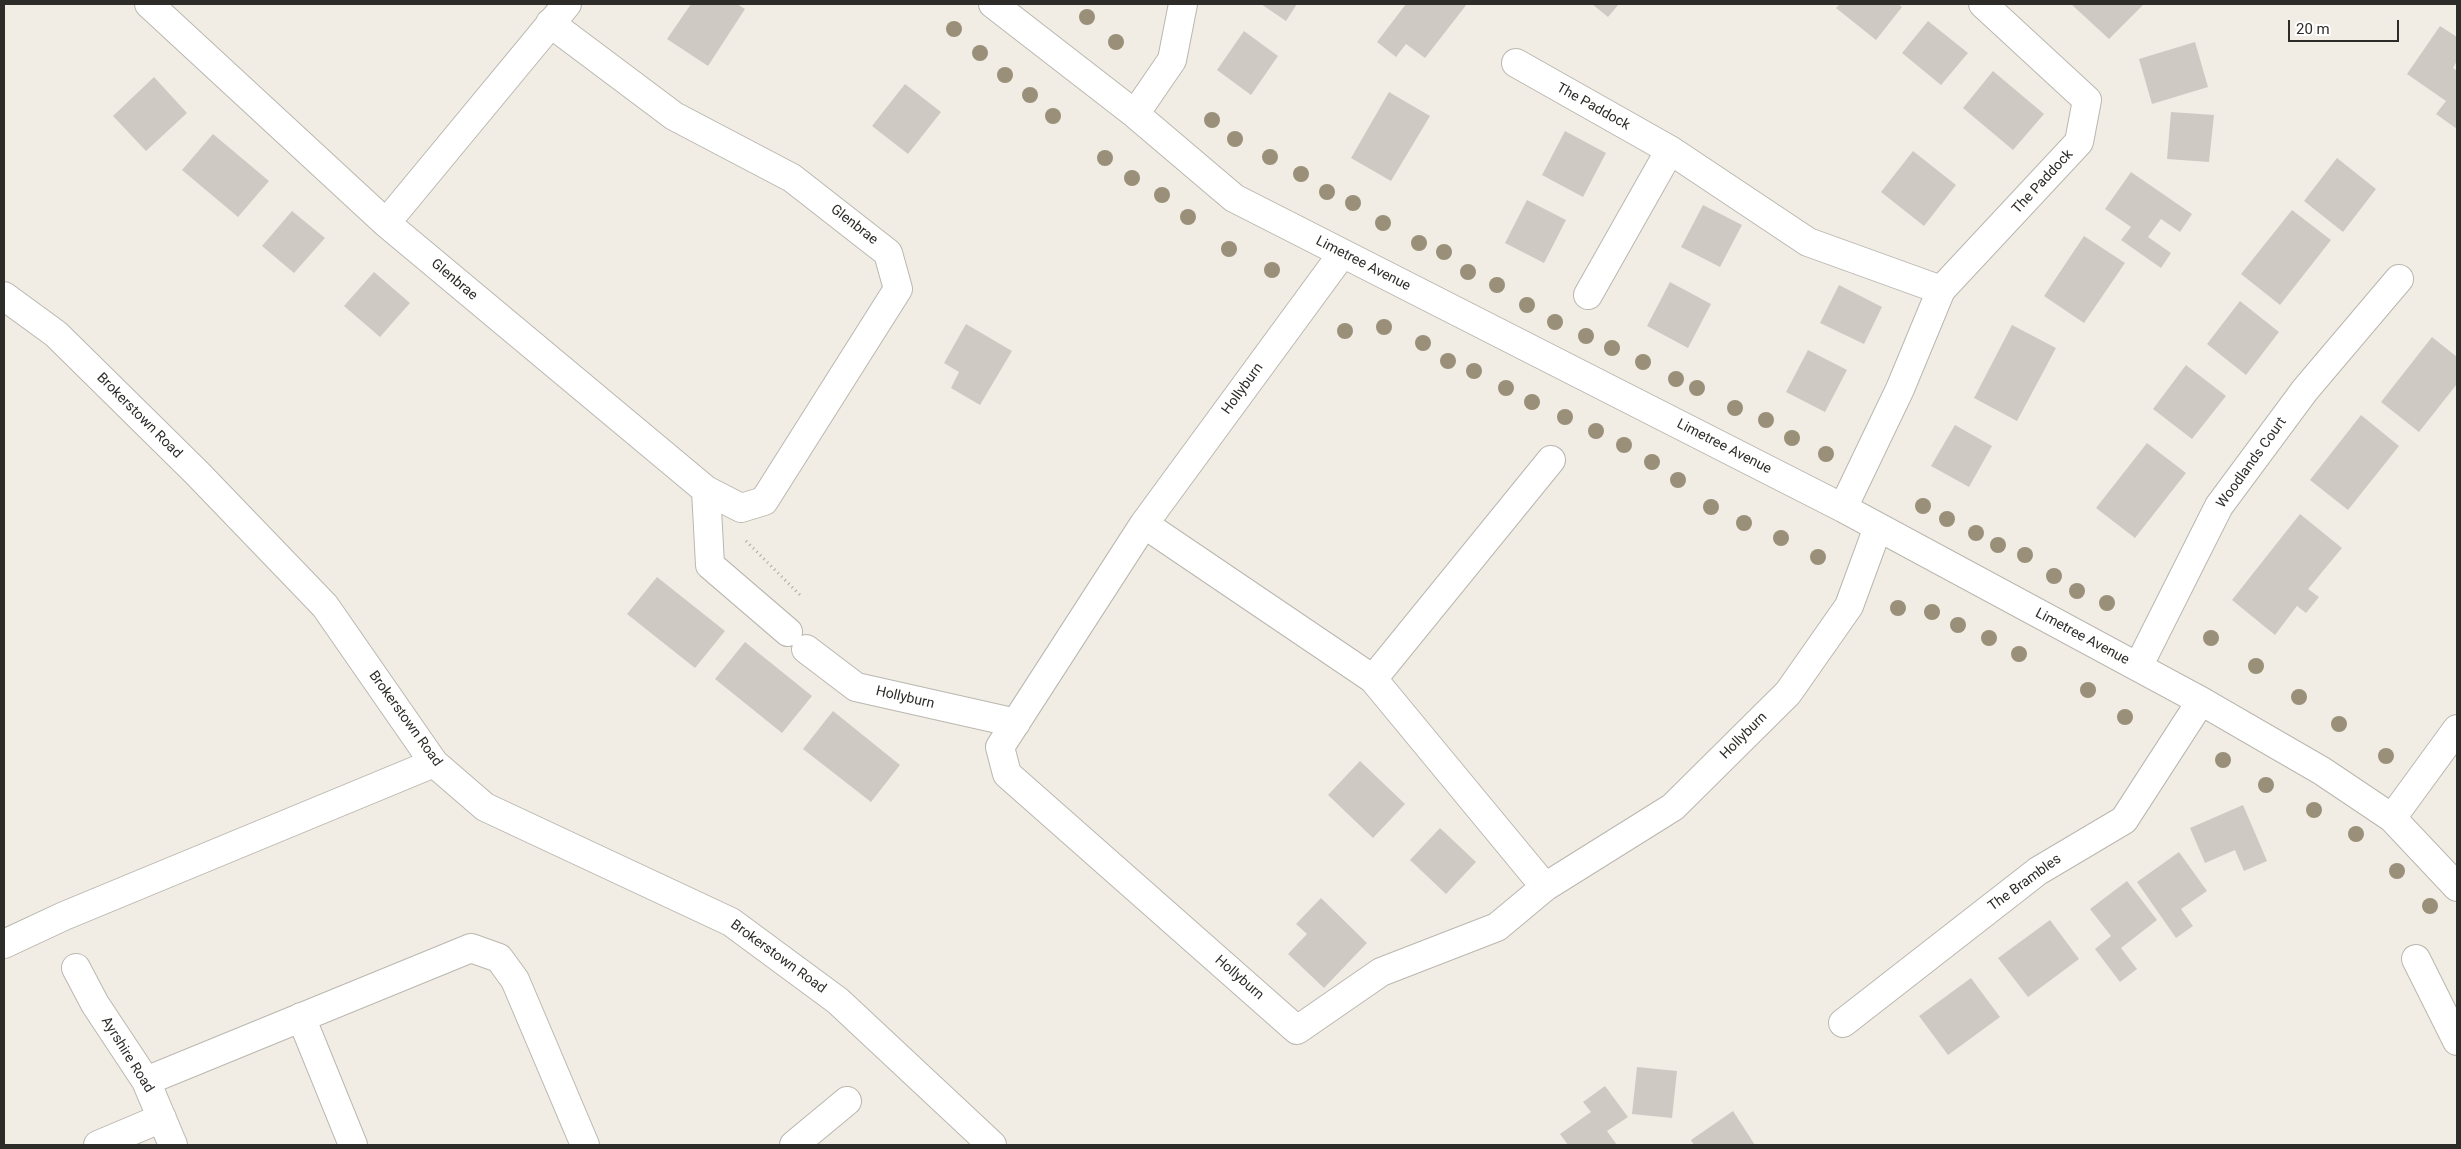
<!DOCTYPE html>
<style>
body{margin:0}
#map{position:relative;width:2461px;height:1149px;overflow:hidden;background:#f1ede5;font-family:Roboto,sans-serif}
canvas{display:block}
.frame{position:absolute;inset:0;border:5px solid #2d2c29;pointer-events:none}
.scale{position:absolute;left:2288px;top:20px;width:111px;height:22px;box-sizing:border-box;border:2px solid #2d2c29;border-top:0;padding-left:6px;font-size:15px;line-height:18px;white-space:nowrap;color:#2d2c29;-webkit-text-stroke:4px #fff;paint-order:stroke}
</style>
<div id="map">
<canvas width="2461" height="1149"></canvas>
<div class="frame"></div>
<div class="scale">20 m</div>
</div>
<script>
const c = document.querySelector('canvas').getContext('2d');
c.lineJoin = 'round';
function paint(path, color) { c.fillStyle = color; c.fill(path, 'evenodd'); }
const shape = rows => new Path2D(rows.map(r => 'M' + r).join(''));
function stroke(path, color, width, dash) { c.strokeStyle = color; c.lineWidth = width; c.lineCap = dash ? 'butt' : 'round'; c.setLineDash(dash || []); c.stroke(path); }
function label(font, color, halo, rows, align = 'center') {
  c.font = font + ' Roboto,sans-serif'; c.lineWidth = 5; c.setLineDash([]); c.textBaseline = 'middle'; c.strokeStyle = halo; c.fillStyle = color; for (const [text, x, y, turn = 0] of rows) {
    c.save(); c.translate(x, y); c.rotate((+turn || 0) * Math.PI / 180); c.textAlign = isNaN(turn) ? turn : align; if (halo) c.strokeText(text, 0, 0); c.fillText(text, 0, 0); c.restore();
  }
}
const building = shape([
 [691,4,737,4,745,9,708,66,667,39],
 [1261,4,1297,4,1286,21],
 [1406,4,1467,4,1425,58,1406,44,1396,57,1377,42],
 [1592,4,1619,4,1608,17],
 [1840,4,1898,4,1902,7,1876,40,1836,8],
 [2071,4,2144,4,2109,39],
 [1928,21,1968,53,1941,85,1902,53],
 [2440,26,2457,37,2457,61,2453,68,2457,71,2457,129,2436,114,2446,101,2407,74],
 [1244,31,1278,56,1251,95,1217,70],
 [2195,42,2208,87,2152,104,2139,59],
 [1993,71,2044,114,2013,150,1963,108],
 [154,77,187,113,146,151,113,116],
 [905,84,941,112,908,154,872,126],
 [1389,92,1430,116,1391,181,1351,158],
 [2171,112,2214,115,2209,162,2167,159],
 [1565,131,1606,153,1583,197,1542,175],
 [213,134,269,181,238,217,182,170],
 [1913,151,1956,185,1924,226,1881,192],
 [2337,158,2376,189,2343,232,2304,201],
 [2131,172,2192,214,2180,232,2161,219,2148,237,2171,253,2161,268,2121,240,2131,227,2105,209],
 [1527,200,1566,220,1544,263,1505,243],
 [1703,205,1742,225,1720,267,1681,247],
 [2292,210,2331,240,2280,305,2241,274],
 [292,211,325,238,294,273,262,246],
 [2084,236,2125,263,2084,323,2044,296],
 [374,272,410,303,380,337,344,306],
 [1670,282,1711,304,1688,348,1647,326],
 [1839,285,1882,307,1864,344,1820,323],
 [2240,301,2279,332,2246,375,2207,344],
 [966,324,1012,351,980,405,951,388,959,372,944,363],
 [2012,325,2056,348,2017,421,1974,398],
 [2432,337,2457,357,2457,384,2419,432,2381,402],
 [1808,350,1847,370,1825,412,1786,392],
 [2186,365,2226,396,2192,439,2153,409],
 [2361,415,2399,446,2348,510,2310,480],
 [1955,425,1992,446,1969,487,1931,466],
 [2147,443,2186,473,2135,538,2096,508],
 [2300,514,2342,548,2308,589,2319,597,2306,613,2297,606,2275,635,2232,600],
 [657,577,725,631,695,668,627,614],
 [745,642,812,696,782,733,715,679],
 [833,711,900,765,871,802,803,749],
 [1360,761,1405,804,1373,838,1328,795],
 [2243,805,2267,861,2244,871,2235,850,2205,863,2190,828],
 [1440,828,1476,862,1446,894,1410,860],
 [2179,852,2207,891,2181,909,2193,926,2176,938,2137,882],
 [2127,881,2157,920,2121,948,2137,969,2120,982,2095,949,2111,936,2090,909],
 [1321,898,1367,943,1324,988,1288,954,1307,934,1296,924],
 [2050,920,2079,959,2028,997,1998,958],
 [1971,978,2000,1017,1948,1055,1919,1016],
 [1637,1067,1677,1071,1672,1118,1632,1114],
 [1605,1086,1628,1117,1607,1131,1617,1145,1568,1145,1560,1134,1591,1112,1583,1102],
 [1733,1111,1755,1145,1694,1145,1691,1140]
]);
const path = shape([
 [746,541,800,595]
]);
const minor = shape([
 [149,4,386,223,706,490,741,508,764,501,898,289,888,253,792,178,674,116,550,23],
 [993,4,1135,114,1234,198,1843,508,2201,701,2322,771,2392,818,2457,887],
 [1516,63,1670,150,1808,242,1941,290],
 [1135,114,1172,60,1183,4],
 [386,223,567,4],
 [1342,254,1144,524,1000,747,1007,774,1297,1030,1381,972,1497,927,1545,887,1673,807,1788,693,1849,606,1878,527],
 [1588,295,1670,150],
 [4,296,56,334,197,473,325,606,434,763,485,807,731,922,838,1001,992,1145],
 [706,490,710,565,788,632],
 [1843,508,1900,389,1941,290,2079,142,2087,100,1983,4],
 [1144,524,1373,679,1545,887],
 [806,649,856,687,1016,723],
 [2138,667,2219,506,2305,390,2399,279],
 [1373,679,1551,460],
 [2392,818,2457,729],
 [4,944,64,916,434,763],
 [2416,959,2457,1041],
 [76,968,95,1004,146,1081,173,1145],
 [301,1017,353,1145],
 [1843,1023,2038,871,2124,820,2201,701],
 [146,1081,471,948,499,958,515,980,585,1145],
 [98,1145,162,1118],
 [794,1145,847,1101]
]);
const trees = [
 [1087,17],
 [954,29],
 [1116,42],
 [980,53],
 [1005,75],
 [1030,95],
 [1053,116],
 [1212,120],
 [1235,139],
 [1270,157],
 [1105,158],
 [1301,174],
 [1132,178],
 [1327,192],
 [1162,195],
 [1353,203],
 [1188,217],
 [1383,223],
 [1419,243],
 [1229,249],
 [1444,252],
 [1272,270],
 [1468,272],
 [1497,285],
 [1527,305],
 [1555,322],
 [1384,327],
 [1345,331],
 [1586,336],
 [1423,343],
 [1612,348],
 [1448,361],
 [1643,362],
 [1474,371],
 [1676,379],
 [1506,388],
 [1697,388],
 [1532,402],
 [1735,408],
 [1565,417],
 [1766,420],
 [1596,431],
 [1792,438],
 [1624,445],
 [1826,454],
 [1652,462],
 [1678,480],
 [1923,506],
 [1711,507],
 [1947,519],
 [1744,523],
 [1976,533],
 [1781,538],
 [1998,545],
 [2025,555],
 [1818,557],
 [2054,576],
 [2077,591],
 [2107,603],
 [1898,608],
 [1932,612],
 [1958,625],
 [1989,638],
 [2211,638],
 [2019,654],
 [2256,666],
 [2088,690],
 [2299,697],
 [2125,717],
 [2339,724],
 [2386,756],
 [2223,760],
 [2266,785],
 [2314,810],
 [2356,834],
 [2397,871],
 [2430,906]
];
const streetNames = [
 ["The Paddock",1593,107,29],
 ["The Paddock",2043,182,-47],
 ["Glenbrae",854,225,38],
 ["Limetree Avenue",1363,264,27],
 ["Glenbrae",454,280,40],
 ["Hollyburn",1243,389,-54],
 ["Brokerstown Road",139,416,45],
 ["Limetree Avenue",1724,447,27],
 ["Woodlands Court",2252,463,-54],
 ["Limetree Avenue",2082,637,28],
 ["Hollyburn",905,698,13],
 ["Brokerstown Road",405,719,54],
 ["Hollyburn",1744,736,-45],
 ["The Brambles",2025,883,-36],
 ["Brokerstown Road",778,957,36],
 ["Hollyburn",1239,978,41],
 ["Ayrshire Road",127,1055,58]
];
paint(building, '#cecac3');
stroke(minor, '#bab7af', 30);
stroke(path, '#a8a59f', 3, [1, 4]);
stroke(minor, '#fff', 28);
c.fillStyle = '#9a8f78';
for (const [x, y] of trees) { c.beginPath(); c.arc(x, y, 8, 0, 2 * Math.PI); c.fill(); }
label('14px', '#2d2c29', '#fff', streetNames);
</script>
